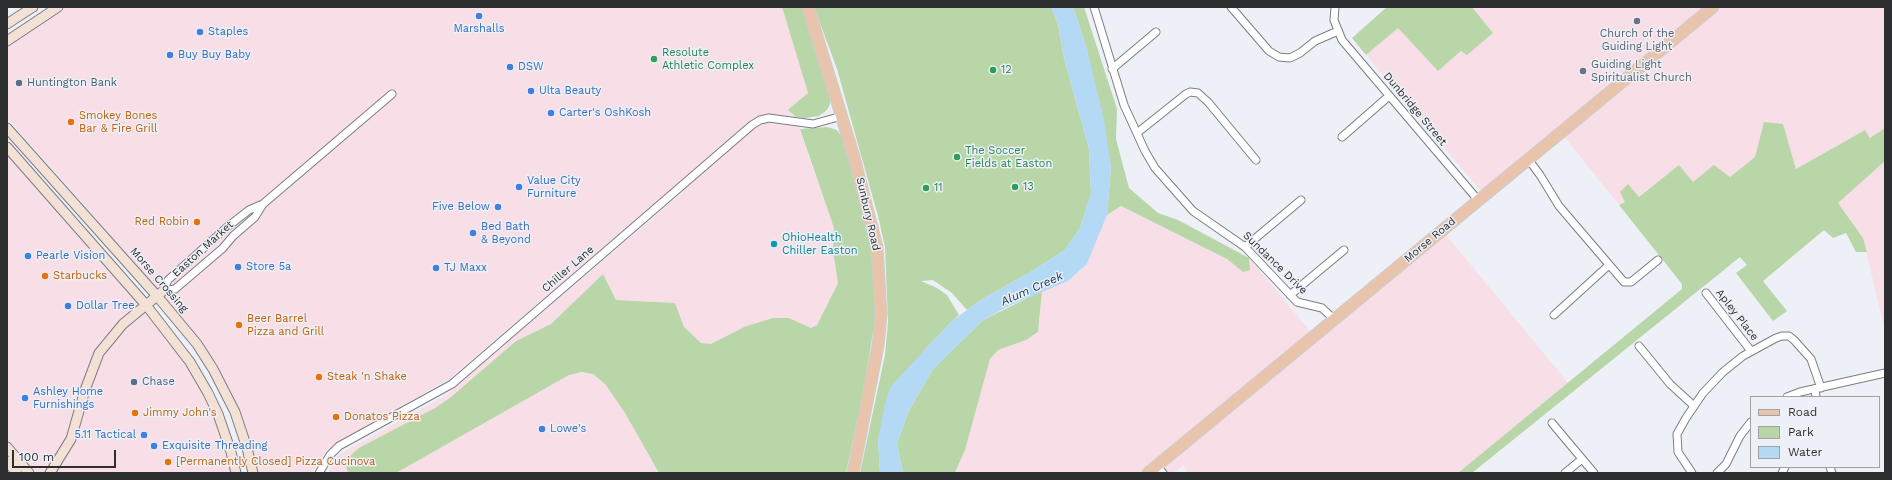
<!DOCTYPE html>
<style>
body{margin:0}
#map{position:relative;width:1892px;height:480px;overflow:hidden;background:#edf0f7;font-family:"Work Sans",sans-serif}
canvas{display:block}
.frame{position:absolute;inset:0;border:8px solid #2d2e30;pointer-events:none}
.legend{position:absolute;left:1750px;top:396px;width:130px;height:72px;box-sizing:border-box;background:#edf0f7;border:1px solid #a0a2a7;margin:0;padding:5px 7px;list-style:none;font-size:12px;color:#2d2e30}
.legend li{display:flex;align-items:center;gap:8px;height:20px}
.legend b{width:20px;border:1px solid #a0a2a7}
.scale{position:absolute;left:12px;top:450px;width:104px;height:18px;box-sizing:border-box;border:2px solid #2d2e30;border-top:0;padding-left:5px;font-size:12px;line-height:14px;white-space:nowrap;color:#2d2e30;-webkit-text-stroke:3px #edf0f7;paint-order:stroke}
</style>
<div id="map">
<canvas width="1892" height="480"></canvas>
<div class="frame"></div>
<ul class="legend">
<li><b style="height:5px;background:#e9c4ad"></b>Road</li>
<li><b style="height:11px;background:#b9d6a8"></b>Park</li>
<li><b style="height:11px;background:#b4d9f5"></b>Water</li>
</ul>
<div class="scale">100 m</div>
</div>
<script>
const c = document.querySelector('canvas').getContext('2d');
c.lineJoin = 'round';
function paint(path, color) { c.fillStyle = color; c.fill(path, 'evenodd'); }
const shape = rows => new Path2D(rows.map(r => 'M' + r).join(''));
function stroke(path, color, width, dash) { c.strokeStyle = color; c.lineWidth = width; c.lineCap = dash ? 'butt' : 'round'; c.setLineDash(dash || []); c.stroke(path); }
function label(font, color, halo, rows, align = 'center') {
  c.font = font + ' "Work Sans",sans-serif'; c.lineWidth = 3; c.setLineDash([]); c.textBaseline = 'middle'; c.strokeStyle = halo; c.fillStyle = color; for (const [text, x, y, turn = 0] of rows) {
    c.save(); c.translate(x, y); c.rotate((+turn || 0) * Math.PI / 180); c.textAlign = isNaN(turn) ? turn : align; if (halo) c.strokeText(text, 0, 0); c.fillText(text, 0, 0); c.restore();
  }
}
const commercial = shape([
 [66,7,782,7,808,93,791,114,796,117,808,155,834,228,833,251,838,283,817,325,811,328,789,318,744,327,711,344,701,343,684,327,675,303,616,300,603,274,551,324,516,341,451,397,346,466,348,473,328,473,338,455,446,395,683,192,677,184,449,379,340,441,326,451,312,473,257,473,255,460,237,405,226,382,201,343,87,208,7,118,7,47],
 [1472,7,1885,7,1885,128,1870,138,1865,130,1796,169,1783,124,1755,157,1730,177,1693,182,1679,166,1638,197,1627,184,1625,202,1619,205,1562,134,1486,197,1366,55,1398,27,1438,70,1462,51,1493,33],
 [7,151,167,338,197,379,218,423,232,473,7,473],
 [1885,161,1885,331,1863,238,1838,203],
 [1120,206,1227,259,1243,272,1250,265,1249,258,1315,337,1443,231,1568,383,1458,473,1189,473,1183,465,1174,473,956,473,965,450,990,359,998,350,1026,340,1038,332,1042,291,1068,281,1087,264,1107,215],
 [582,372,593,374,605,384,625,413,659,473,396,473,569,375]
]);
const green = shape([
 [782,7,803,7,830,97,830,104,827,110,819,116,805,118,796,117,788,110,808,93],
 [814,7,1051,7,1058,24,1064,58,1089,149,1091,193,1080,228,1065,250,1034,270,979,301,967,310,952,293,933,280,921,281,937,288,947,295,959,315,952,321,923,352,878,440,880,473,860,473,885,355,888,322,885,247,878,216,837,69],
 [1073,7,1084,7,1117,109,1116,139,1129,188,1158,213,1178,220,1249,258,1250,270,1243,272,1227,259,1121,206,1107,215,1111,168,1087,50],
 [1387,7,1472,7,1493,33,1467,55,1461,51,1438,71,1398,28,1366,55,1352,38],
 [1764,122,1783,124,1796,169,1865,130,1870,138,1885,128,1885,161,1838,203,1863,238,1867,252,1856,252,1846,233,1833,238,1824,230,1763,281,1787,311,1773,321,1736,273,1747,265,1740,257,1472,473,1458,473,1682,289,1682,284,1619,205,1625,202,1620,192,1628,184,1639,197,1679,165,1693,182,1714,165,1730,177,1755,157],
 [827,127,837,130,842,137,867,219,872,244,878,321,874,326,864,388,846,473,659,473,625,413,605,384,593,374,582,372,569,375,396,473,348,473,346,466,348,458,359,448,435,408,451,397,516,341,551,324,603,274,616,300,675,303,684,327,701,343,711,344,744,327,773,318,789,318,811,328,817,325,838,283,833,251,834,228,800,129],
 [1042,291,1038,332,1026,340,998,350,990,359,965,450,955,473,903,473,897,444,908,412,933,369,983,320]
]);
const water = shape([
 [1051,7,1073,7,1087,50,1104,119,1111,168,1107,215,1087,264,1068,281,1009,306,983,320,933,369,908,412,897,444,903,473,880,473,878,440,885,403,891,386,952,321,979,301,1034,270,1065,250,1080,228,1091,193,1089,149,1064,58,1058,24]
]);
const street = shape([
 [1094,7,1124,105,1145,151,1155,168,1193,211,1245,247,1297,302,1322,308,1335,320],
 [1231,7,1269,51,1279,57,1290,58,1300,53,1315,41,1338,31],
 [1335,7,1334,20,1342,40,1478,200],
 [1112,69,1156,32],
 [1137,133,1186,94,1190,92,1198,93,1208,102,1256,160],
 [1342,137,1389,96],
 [1528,159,1540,175,1559,206,1624,282,1631,282,1658,260],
 [1245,247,1301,200],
 [163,291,175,289,223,248,233,236,255,217,263,204,392,94],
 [163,291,168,280,226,228,249,210,263,204],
 [1706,293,1751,351],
 [1290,295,1344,250],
 [1554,315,1609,265],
 [1639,346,1670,384,1694,406],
 [1815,389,1816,397],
 [1787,397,1800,392,1885,373],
 [1552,423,1594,473],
 [1157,466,1163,473],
 [1830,467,1832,473],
 [319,473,330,455,339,446,452,384,752,125,760,120,769,118,813,124,842,116],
 [1565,473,1582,459],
 [1692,473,1678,452,1677,434,1686,418,1703,393,1723,372,1743,356,1776,338,1782,336,1789,336,1794,340,1811,359,1821,388],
 [1717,473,1726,464,1740,436,1751,422],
 [1782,473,1785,467]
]);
const secondary = shape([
 [7,24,33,7],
 [7,41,58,7],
 [7,128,157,296,197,344,213,369,235,412,247,448,253,473],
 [7,147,146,305,190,362,208,393,218,414,231,452,236,473],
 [7,447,29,473],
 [7,461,17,473],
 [50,473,71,439,85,390,99,353,123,324,163,291]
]);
const primary = shape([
 [808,7,854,157,877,247,881,314,878,346,853,473],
 [1148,473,1713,7]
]);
const markers = [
 [479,16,4,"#3f7fe0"],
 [1637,21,4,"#6b7280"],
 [200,32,4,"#3f7fe0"],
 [170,55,4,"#3f7fe0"],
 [654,59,4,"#2e9e5b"],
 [510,67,4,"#3f7fe0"],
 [993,70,4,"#2e9e5b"],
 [1583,71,4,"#6b7280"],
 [19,83,4,"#5c6f8a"],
 [531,91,4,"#3f7fe0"],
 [551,113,4,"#3f7fe0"],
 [71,122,4,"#e8710a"],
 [957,157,4,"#2e9e5b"],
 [519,187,4,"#3f7fe0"],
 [1015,187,4,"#2e9e5b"],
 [926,188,4,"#2e9e5b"],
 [498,207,4,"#3f7fe0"],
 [197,222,4,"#e8710a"],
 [473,233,4,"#3f7fe0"],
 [774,244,4,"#0f9aa8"],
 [28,256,4,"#3f7fe0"],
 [238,267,4,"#3f7fe0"],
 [436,268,4,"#3f7fe0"],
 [45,276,4,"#e8710a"],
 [68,306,4,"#3f7fe0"],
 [239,325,4,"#e8710a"],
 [319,377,4,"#e8710a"],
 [134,382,4,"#5c6f8a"],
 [25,398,4,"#3f7fe0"],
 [135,413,4,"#e8710a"],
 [336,417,4,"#e8710a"],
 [542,429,4,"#3f7fe0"],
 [144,435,4,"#3f7fe0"],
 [154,446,4,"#3f7fe0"],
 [168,462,4,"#e8710a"]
];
const shopNames = [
 ["Marshalls",479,29,"center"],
 ["Staples",208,32],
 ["Buy Buy Baby",178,55],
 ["DSW",518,67],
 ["Ulta Beauty",539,91],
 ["Carter's OshKosh",559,113],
 ["Value City",527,181],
 ["Furniture",527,194],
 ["Five Below",490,207,"right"],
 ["Bed Bath",481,227],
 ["& Beyond",481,240],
 ["Pearle Vision",36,256],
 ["Store 5a",246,267],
 ["TJ Maxx",444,268],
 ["Dollar Tree",76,306],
 ["Ashley Home",33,392],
 ["Furnishings",33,405],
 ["Lowe's",550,429],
 ["5.11 Tactical",136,435,"right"],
 ["Exquisite Threading",162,446]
];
const worshipNames = [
 ["Church of the",1637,34],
 ["Guiding Light",1637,47],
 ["Guiding Light",1591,65,"left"],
 ["Spiritualist Church",1591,78,"left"]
];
const leisureNames = [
 ["Resolute",662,53],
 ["Athletic Complex",662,66],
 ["12",1001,70],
 ["The Soccer",965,151],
 ["Fields at Easton",965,164],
 ["13",1023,187],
 ["11",934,188]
];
const serviceNames = [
 ["Huntington Bank",27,83],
 ["Chase",142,382]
];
const streetNames = [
 ["Dunbridge Street",1415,109,50],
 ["Sunbury Road",868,214,77],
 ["Morse Road",1430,240,-40],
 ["Easton Market",203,249,-42],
 ["Sundance Drive",1275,263,44],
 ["Chiller Lane",568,269,-41],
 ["Morse Crossing",159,280,49],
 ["Apley Place",1737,315,52]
];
const foodNames = [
 ["Smokey Bones",79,116],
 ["Bar & Fire Grill",79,129],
 ["Red Robin",189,222,"right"],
 ["Starbucks",53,276],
 ["Beer Barrel",247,319],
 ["Pizza and Grill",247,332],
 ["Steak 'n Shake",327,377],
 ["Jimmy John's",143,413],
 ["Donatos Pizza",344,417],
 ["[Permanently Closed] Pizza Cucinova",176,462]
];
const cultureNames = [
 ["OhioHealth",782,238],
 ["Chiller Easton",782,251]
];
const waterNames = [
 ["Alum Creek",1032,289,-24]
];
paint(commercial, '#f8dee6');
paint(green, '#b9d6a8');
paint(water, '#b4d9f5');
stroke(street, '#7b7e84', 9);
stroke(secondary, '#7b7e84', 11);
stroke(primary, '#cdcdcd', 13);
stroke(street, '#fff', 7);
stroke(secondary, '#f4e1d6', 9);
stroke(primary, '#e9c4ad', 11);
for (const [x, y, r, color] of markers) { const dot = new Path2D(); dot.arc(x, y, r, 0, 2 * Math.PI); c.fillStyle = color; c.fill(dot); stroke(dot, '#edf0f7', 1.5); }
label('11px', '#366cbe', '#edf0f7', shopNames, 'left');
label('11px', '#5b616d', '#edf0f7', worshipNames);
label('11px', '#27864d', '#edf0f7', leisureNames, 'left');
label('11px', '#4e5e75', '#edf0f7', serviceNames, 'left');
label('11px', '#2d2e30', '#edf0f7', streetNames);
label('11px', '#c56008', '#edf0f7', foodNames, 'left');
label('11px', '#0d838f', '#edf0f7', cultureNames, 'left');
label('italic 12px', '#093c5b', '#edf0f7', waterNames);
</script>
